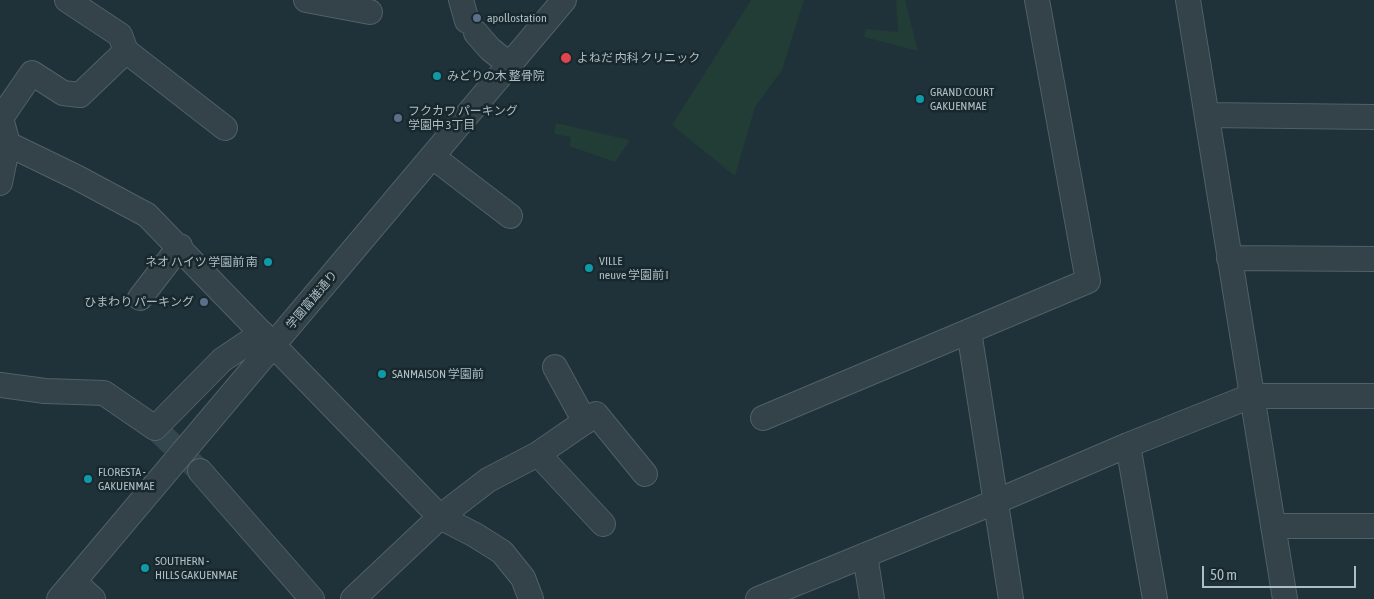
<!DOCTYPE html>
<meta charset="utf-8">
<style>
body{margin:0}
#map{position:relative;width:1374px;height:599px;overflow:hidden;background:#1f3239;font-family:"Asap Condensed",sans-serif}
canvas{display:block}
.scale{position:absolute;left:1202px;top:566px;width:154px;height:22px;box-sizing:border-box;border:2px solid #adbec6;border-top:0;padding-left:6px;font-size:15px;line-height:18px;white-space:nowrap;color:#adbec6;-webkit-text-stroke:4px #18282d;paint-order:stroke}
</style>
<div id="map">
<canvas width="1374" height="599"></canvas>
<div class="scale">50 m</div>
</div>
<script>
const c = document.querySelector('canvas').getContext('2d');
c.lineJoin = 'round';
function paint(path, color) { c.fillStyle = color; c.fill(path, 'evenodd'); }
const shape = rows => new Path2D(rows.map(r => 'M' + r).join(''));
function stroke(path, color, width, dash) { c.strokeStyle = color; c.lineWidth = width; c.lineCap = dash ? 'butt' : 'round'; c.setLineDash(dash || []); c.stroke(path); }
function label(font, color, halo, rows, align = 'center') {
  c.font = font + ' "Asap Condensed","Noto Sans JP",sans-serif'; c.lineWidth = 5; c.setLineDash([]); c.textBaseline = 'middle'; c.strokeStyle = halo; c.fillStyle = color; for (const [text, x, y, turn = 0] of rows) {
    c.save(); c.translate(x, y); c.rotate((+turn || 0) * Math.PI / 180); c.textAlign = isNaN(turn) ? turn : align; if (halo) c.strokeText(text, 0, 0); c.fillText(text, 0, 0); c.restore();
  }
}
const green = shape([
 [751,0,804,0,782,70,755,107,735,176,672,125],
 [896,0,905,0,918,51,864,37,866,29,898,32],
 [556,123,630,140,615,162,569,146,571,137,554,134]
]);
const minorTunnel = shape([
 [155,428,200,471]
]);
const minor = shape([
 [67,0,120,35,126,51,225,128],
 [306,0,370,12],
 [461,0,467,21],
 [1188,0,1285,599],
 [476,33,490,49,510,65],
 [1207,115,1374,117],
 [8,144,78,178,147,215,440,517,475,535,502,552,523,578,531,599],
 [433,157,510,216],
 [0,183,8,144,1,118,32,73,63,93,80,95,126,51],
 [1229,258,1374,259],
 [140,298,180,246],
 [969,331,1011,599],
 [555,367,585,422],
 [0,385,45,391,104,393,155,428,222,360,262,333],
 [763,418,1088,281,1037,0],
 [1128,445,1155,599],
 [538,454,603,524],
 [200,471,312,599],
 [1273,526,1374,526],
 [865,555,872,599],
 [74,582,93,599],
 [59,599,564,0],
 [353,599,440,517,488,480,538,454,596,414,645,474],
 [758,599,995,502,1128,445,1251,396,1374,396]
]);
const markers = [
 [477,18,5,"#5c6f8a"],
 [566,58,6,"#e0444e"],
 [437,76,5,"#0f9aa8"],
 [920,99,5,"#0f9aa8"],
 [398,118,5,"#5c6f8a"],
 [268,262,5,"#0f9aa8"],
 [589,268,5,"#0f9aa8"],
 [204,302,5,"#5c6f8a"],
 [382,374,5,"#0f9aa8"],
 [88,479,5,"#0f9aa8"],
 [145,568,5,"#0f9aa8"]
];
const poiNames = [
 ["apollostation",487,18],
 ["よねだ 内科 クリニック",577,58],
 ["みどりの木 整骨院",447,76],
 ["GRAND COURT",930,92],
 ["GAKUENMAE",930,106],
 ["フクカワ パーキング",408,111],
 ["学園中 3丁目",408,125],
 ["VILLE",599,261],
 ["neuve 学園前 I",599,275],
 ["ネオ ハイツ 学園前 南",258,262,"right"],
 ["ひまわり パーキング",194,302,"right"],
 ["SANMAISON 学園前",392,374],
 ["FLORESTA -",98,472],
 ["GAKUENMAE",98,486],
 ["SOUTHERN -",155,561],
 ["HILLS GAKUENMAE",155,575]
];
const streetNames = [
 ["学園富雄通り",312,300,-50]
];
paint(green, '#223c36');
stroke(minorTunnel, '#34474e', 24, [24, 12]);
stroke(minor, '#506167', 26);
stroke(minor, '#334349', 24);
for (const [x, y, r, color] of markers) { const dot = new Path2D(); dot.arc(x, y, r, 0, 2 * Math.PI); c.fillStyle = color; c.fill(dot); stroke(dot, '#18282d', 2); }
label('12px', '#adbec6', '#18282d', poiNames, 'left');
label('12px', '#adbec6', '#18282d', streetNames);
</script>
